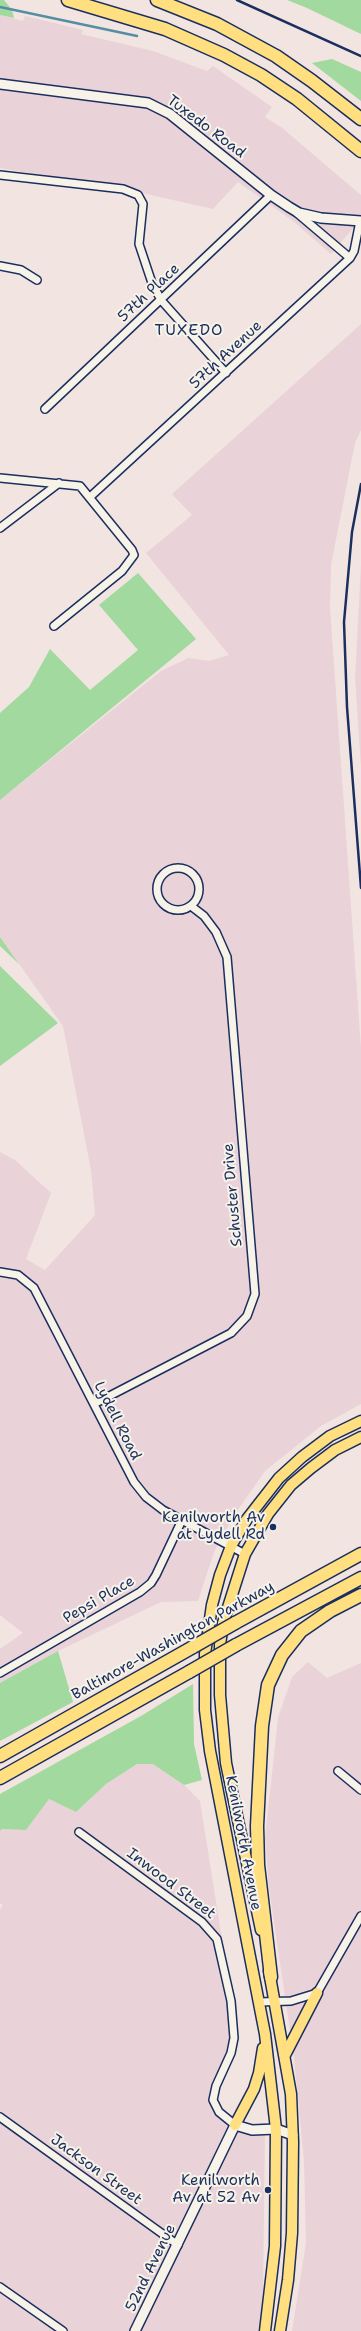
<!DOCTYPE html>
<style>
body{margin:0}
canvas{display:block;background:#f1e4e1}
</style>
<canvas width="361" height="2331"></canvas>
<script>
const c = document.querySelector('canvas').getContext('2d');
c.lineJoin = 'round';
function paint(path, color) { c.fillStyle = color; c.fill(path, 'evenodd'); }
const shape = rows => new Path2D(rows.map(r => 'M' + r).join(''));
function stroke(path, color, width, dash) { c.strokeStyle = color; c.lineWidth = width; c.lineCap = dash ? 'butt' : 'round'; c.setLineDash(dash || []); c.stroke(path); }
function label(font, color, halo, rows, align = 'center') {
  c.font = font + ' "Shantell Sans",sans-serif'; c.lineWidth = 4; c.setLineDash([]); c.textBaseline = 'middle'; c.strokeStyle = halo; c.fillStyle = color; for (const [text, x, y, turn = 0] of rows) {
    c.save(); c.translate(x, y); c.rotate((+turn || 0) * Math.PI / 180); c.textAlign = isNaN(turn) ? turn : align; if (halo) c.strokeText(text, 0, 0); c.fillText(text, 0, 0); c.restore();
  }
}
const built = shape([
 [0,15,23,21,25,16,83,30,81,34,153,51,207,71,213,66,272,107,265,117,281,127,361,195,361,219,331,254,293,221,238,182,213,209,133,191,0,168],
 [361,324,361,430,355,443,331,565,330,608,361,1048,361,1404,321,1426,265,1471,233,1517,214,1552,198,1601,161,1602,58,1651,0,1683,0,1649,23,1633,0,1615,0,1152,15,1160,51,1193,26,1259,45,1270,95,1215,91,1170,63,1026,0,937,0,800,161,671,188,658,209,661,229,655,146,553,192,515,172,494],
 [361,565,361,766,355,678],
 [308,1662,327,1678,361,1663,361,2331,292,2331,306,2243,304,2161,294,2058,269,1888,265,1838,278,1718,292,1677],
 [153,1763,184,1785,200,1801,234,2015,231,2053,215,2087,215,2106,235,2125,265,2130,263,2292,258,2331,0,2331,0,1910,3,1905,0,1903,0,1831,1,1829,26,1830,49,1799,76,1812,106,1784,137,1764]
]);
const green = shape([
 [0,0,4,0,12,10,14,18,0,15],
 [287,0,361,0,361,34,307,8],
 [332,59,361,72,361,101,312,63],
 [138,573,196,639,0,800,0,713,29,687,50,649,90,690,138,650,99,605],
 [0,937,19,964,0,946],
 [0,966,58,1023,0,1066],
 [58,1651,73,1702,0,1741,0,1683],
 [193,1684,194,1744,202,1780,184,1785,153,1764,137,1764,106,1784,76,1812,49,1799,26,1830,2,1829,0,1831,0,1794,141,1716]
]);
const stream = shape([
 [0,7,137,36]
]);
const street = shape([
 [0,175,123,189,138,195,143,204,139,244,152,283,161,300,226,373],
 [297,213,350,258],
 [0,266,21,270,37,280],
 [45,409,271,195],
 [0,478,80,486,132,550,134,555,122,571,54,626],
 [90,497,350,258,354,251,360,221],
 [0,528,59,483],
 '157 889a21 21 0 1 1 42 0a21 21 0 1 1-42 0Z',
 [0,1272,18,1275,34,1288,134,1482,146,1497,163,1510,245,1554],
 [94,1404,231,1333,247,1316,255,1294,227,957,216,932,204,916,191,906],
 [0,1673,140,1592,151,1583,156,1575,182,1520],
 [338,1771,361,1790],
 [79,1832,202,1922,217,1939,231,2001,234,2038,231,2053,216,2086,213,2100,219,2112,235,2125],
 [259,2002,291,2001,317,1993,361,1916],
 [0,2117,178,2245],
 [0,2287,63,2331]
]);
const secondary = shape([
 [0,84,148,103,170,114,271,195,289,207,299,213,321,218,361,221],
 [135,2331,235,2125,252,2130,276,2129,293,2135]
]);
const primary = shape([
 [261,1930,226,1763,220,1695,220,1645,223,1623,245,1554,268,1514,291,1485,311,1468,335,1450,361,1437],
 [269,1971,291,2094,293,2142,292,2233,288,2280,280,2331],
 [285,2055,317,1993],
 [235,2125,254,2089,259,2073,263,2048],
 [265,2331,275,2246,276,2129,265,2034,210,1751,205,1710,205,1654,212,1605,220,1575,231,1546,247,1519,279,1478,302,1457,330,1436,361,1421]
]);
const highway = shape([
 [68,0,165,29,224,55,261,75,297,99,361,151],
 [157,0,217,24,276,56,312,81,361,119],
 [235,1623,361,1554],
 [236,1645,361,1578],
 [0,1756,193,1647],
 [0,1778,189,1672],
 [271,1977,258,1865,257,1826,262,1726,268,1685,282,1655,301,1631,330,1611,361,1595]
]);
const rail = shape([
 [237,0,361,56],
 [361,484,352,532,344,622,347,707,361,888]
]);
const highwayBridge = shape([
 [193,1647,235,1623],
 [189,1672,236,1645]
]);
const markers = [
 [273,1527,4,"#1b2f5e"],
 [268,2190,4,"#1b2f5e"]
];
const streetNames = [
 ["Tuxedo Road",206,127,37],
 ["57th Place",149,293,-43],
 ["57th Avenue",226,355,-43],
 ["Schuster Drive",233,1195,-95],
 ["Lydell Road",117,1421,63],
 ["Pepsi Place",99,1600,-30],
 ["Baltimore-Washington Parkway",173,1641,-29],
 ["Kenilworth Avenue",243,1843,79],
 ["Inwood Street",171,1884,37],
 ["Jackson Street",96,2170,36],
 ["52nd Avenue",151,2268,-64]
];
const poiNames = [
 ["Kenilworth Av",265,1518],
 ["at Lydell Rd",265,1535],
 ["Kenilworth",260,2181],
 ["Av at 52 Av",260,2198]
];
const neighbourhoodNames = [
 ["TUXEDO",189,331]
];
paint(built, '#ead2d9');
paint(green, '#a1d99e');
stroke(stream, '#558da5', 2.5);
stroke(street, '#1b2f5e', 10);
stroke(secondary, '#1b2f5e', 12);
stroke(primary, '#1b2f5e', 13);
stroke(highway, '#1b2f5e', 15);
stroke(street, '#f7f3e8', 7);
stroke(secondary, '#f7f3e8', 9);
stroke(primary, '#ffdf80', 10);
stroke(highway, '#ffdf80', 12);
stroke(rail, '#1b2f5e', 2.5);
stroke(highwayBridge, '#1b2f5e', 15, []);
stroke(highwayBridge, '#ffdf80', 12);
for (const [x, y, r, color] of markers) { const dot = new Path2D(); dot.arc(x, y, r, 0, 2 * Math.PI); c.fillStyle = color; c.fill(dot); stroke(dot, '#f7f3e8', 1.5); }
label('15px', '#1b2f5e', '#f7f3e8', streetNames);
label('15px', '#1b2f5e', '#f7f3e8', poiNames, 'right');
c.letterSpacing = '1px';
label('16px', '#1b2f5e', '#f7f3e8', neighbourhoodNames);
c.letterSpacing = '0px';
</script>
